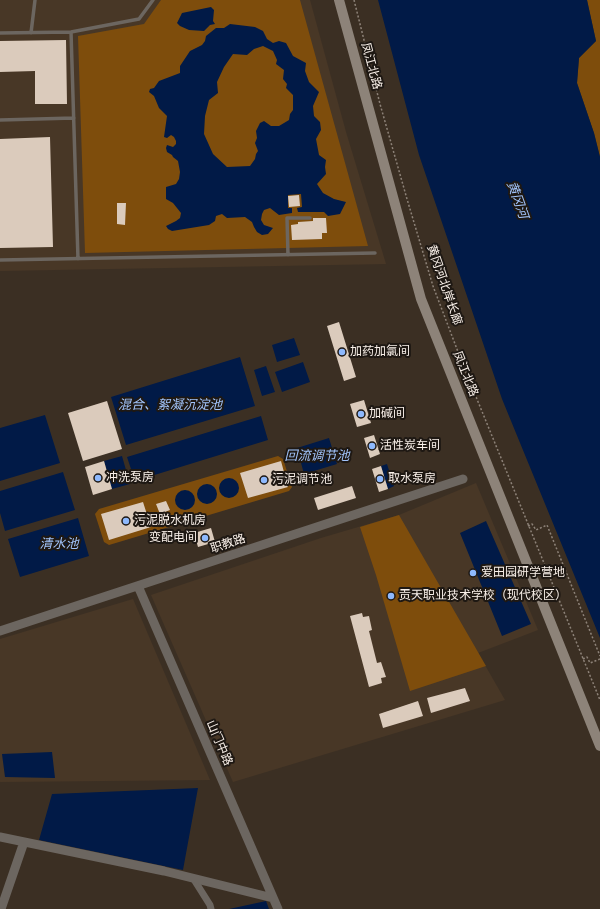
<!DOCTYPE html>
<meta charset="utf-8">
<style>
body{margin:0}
canvas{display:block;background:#3b2f23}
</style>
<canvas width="600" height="909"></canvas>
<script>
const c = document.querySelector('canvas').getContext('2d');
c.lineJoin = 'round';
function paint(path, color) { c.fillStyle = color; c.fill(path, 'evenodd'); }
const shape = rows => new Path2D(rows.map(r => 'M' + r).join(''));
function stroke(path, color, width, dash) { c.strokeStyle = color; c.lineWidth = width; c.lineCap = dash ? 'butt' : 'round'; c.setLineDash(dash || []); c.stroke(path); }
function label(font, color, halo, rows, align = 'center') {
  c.font = font + ' Helvetica,"Noto Sans SC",sans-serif'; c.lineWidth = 4; c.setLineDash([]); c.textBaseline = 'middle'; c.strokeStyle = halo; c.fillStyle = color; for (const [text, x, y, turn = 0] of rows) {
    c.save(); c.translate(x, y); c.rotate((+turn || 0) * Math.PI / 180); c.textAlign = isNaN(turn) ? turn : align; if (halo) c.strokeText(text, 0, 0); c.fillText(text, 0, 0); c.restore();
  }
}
const built = shape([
 [0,0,310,0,346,132,386,264,0,271],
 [476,483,538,630,478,653,505,700,233,782,151,595,321,538,399,515],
 [133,599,210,780,0,782,0,639]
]);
const green = shape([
 [161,0,300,0,368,246,85,253,78,36,144,24],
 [587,0,600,0,600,157,594,133,577,83,579,58,596,41],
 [278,456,283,459,292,487,289,491,109,545,104,542,95,514,99,509],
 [399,515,486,666,410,691,376,575,360,527]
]);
const water = shape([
 [378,0,587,0,596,41,579,58,577,83,594,133,600,157,600,638,502,399,419,155],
 [211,7,214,10,213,21,215,24,210,25,204,31,189,30,180,26,177,23,182,13],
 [230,24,255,27,263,31,267,39,273,43,279,41,286,43,293,56,306,63,305,71,309,82,319,92,313,106,314,116,320,122,321,130,316,139,319,155,326,160,325,167,326,174,317,184,323,193,334,199,346,202,340,214,328,216,324,212,298,212,297,208,302,207,301,194,288,195,288,208,292,208,292,213,279,215,270,208,264,210,262,214,261,220,264,225,273,228,268,234,262,235,257,232,254,227,252,222,245,217,227,218,222,214,216,216,215,221,209,225,172,231,168,229,166,226,176,221,180,218,181,213,173,203,166,199,166,187,176,184,179,179,180,172,178,161,173,157,172,155,167,152,166,148,167,145,173,147,176,144,176,141,174,137,171,135,167,138,164,137,167,116,159,108,154,96,149,92,150,89,154,88,159,81,180,73,180,66,190,51,202,45,205,41,206,36,216,28,224,28],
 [263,46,273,51,277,60,276,64,284,70,283,79,287,84,286,88,293,95,293,110,290,114,289,120,279,126,271,126,264,121,260,123,256,131,257,138,255,143,258,151,256,154,255,159,250,166,227,167,213,154,204,134,205,116,209,100,218,93,217,82,224,67,233,54,247,55,254,49],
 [294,338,300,355,277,362,272,345],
 [240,357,255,406,126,445,111,397],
 [303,362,310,382,282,392,275,372],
 [266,366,275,392,262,396,254,370],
 [45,415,60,463,0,481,0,428],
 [261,416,268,440,135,481,127,457],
 [329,438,337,464,304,474,297,448],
 [122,456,130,484,112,489,104,461],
 [387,464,394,486,388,489,381,466],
 [63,472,75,510,5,531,0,513,0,491],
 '219 488a10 10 0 1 1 20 0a10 10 0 1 1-20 0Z',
 '197 494a10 10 0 1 1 20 0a10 10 0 1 1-20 0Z',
 '175 500a10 10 0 1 1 20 0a10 10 0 1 1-20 0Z',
 [78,518,89,556,20,577,8,539],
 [486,521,531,624,502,636,460,533],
 [52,752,55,778,5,777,2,754],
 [198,788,183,870,39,840,52,794],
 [266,901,269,909,229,909]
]);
const building = shape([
 [66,40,67,104,35,104,35,71,0,72,0,41],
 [50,137,53,247,0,248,0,139],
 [299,195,300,206,289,207,288,196],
 [117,203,126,203,125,225,117,224],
 [313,218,326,218,327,233,322,233,322,239,292,240,291,225,298,224,298,222,313,221],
 [339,322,356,377,344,381,327,326],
 [364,400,371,423,357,427,350,404],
 [107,401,122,449,83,461,68,413],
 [374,435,380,454,370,458,364,438],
 [104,461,112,489,93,495,85,467],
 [281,461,288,487,248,498,240,473],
 [381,466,388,489,379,492,372,469],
 [352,486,356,498,318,510,314,498],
 [166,501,170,510,160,514,156,504],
 [143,502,151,527,109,540,101,514],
 [211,528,215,542,198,547,194,533],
 [362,613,363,617,369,616,372,630,369,631,377,663,381,662,386,677,381,678,382,683,369,687,350,616],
 [465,688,470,701,431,713,427,698],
 [418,701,423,716,383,728,379,714]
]);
const path = shape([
 [354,0,380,104,407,199,433,286,463,365,600,700],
 [528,526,532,524,536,530,547,525,600,656],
 [583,659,587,657,590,663,600,659]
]);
const service = shape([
 [71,32,78,259],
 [0,33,71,32,139,19,153,0],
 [31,33,35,0],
 [0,120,74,118],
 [288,255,287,218,310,218],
 [0,260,375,253]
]);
const minor = shape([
 [193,878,210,905,211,909]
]);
const tertiary = shape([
 [138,586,278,909],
 [0,631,463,479],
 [0,837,164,871,273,898],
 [1,909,24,842]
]);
const secondary = shape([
 [339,0,421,299,600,746]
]);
const markers = [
 [342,352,4,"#8eb9fd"],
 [361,414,4,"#8eb9fd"],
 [372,446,4,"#8eb9fd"],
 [98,478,4,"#8eb9fd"],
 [380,479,4,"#8eb9fd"],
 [264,480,4,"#8eb9fd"],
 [126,521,4,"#8eb9fd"],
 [205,538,4,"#8eb9fd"],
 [473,573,4,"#8eb9fd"],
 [391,596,4,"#8eb9fd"]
];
const streetNames = [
 ["凤江北路",371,66,75],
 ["黄冈河北岸长廊",444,285,71],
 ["凤江北路",465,374,68],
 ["职教路",228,544,-18],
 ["山门中路",219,743,67]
];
const poiNames = [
 ["加药加氯间",350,352],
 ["加碱间",369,414],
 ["活性炭车间",380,446],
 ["冲洗泵房",106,478],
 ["取水泵房",388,479],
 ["污泥调节池",272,480],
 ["污泥脱水机房",134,521],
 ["变配电间",197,538,"right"],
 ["爱田园研学营地",481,573],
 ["贡天职业技术学校（现代校区）",399,596]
];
const waterNames = [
 ["黄冈河",517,200,70],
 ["混合、絮凝沉淀池",170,405],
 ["回流调节池",317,456],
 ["清水池",59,544]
];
paint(built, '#483726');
paint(green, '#7e4d0c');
paint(water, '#011a47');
paint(building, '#dbcbbc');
stroke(path, '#8d8278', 1.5, [2, 2]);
stroke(service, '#6c6660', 3.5);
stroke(minor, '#6c6660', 7);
stroke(tertiary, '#6c6660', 9);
stroke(secondary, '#8d8379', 10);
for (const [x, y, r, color] of markers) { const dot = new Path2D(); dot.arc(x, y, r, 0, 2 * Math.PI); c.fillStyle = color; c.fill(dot); stroke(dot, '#1e1813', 1.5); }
label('12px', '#faf1ea', '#1e1813', streetNames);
label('12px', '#faf1ea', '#1e1813', poiNames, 'left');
label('italic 13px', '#a2c4fb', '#1e1813', waterNames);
</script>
